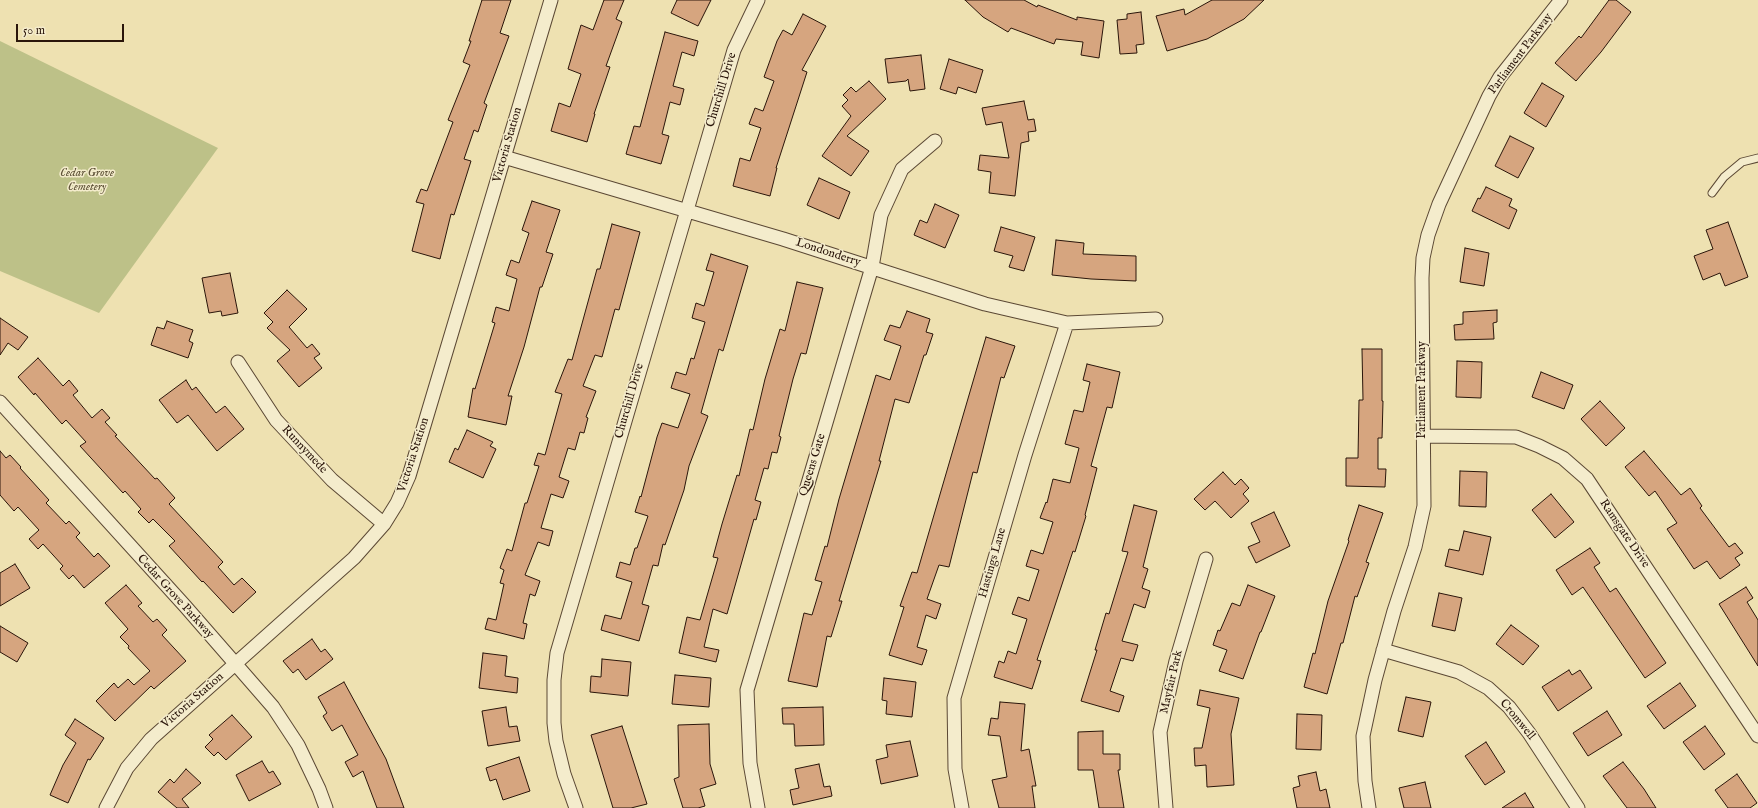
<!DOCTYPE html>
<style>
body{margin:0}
#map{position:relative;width:1758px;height:808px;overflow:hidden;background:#eee1b1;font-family:"IM FELL English",serif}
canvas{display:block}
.scale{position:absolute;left:16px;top:24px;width:108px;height:18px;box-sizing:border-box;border:2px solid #2a150a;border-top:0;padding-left:5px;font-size:12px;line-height:14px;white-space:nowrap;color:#2a150a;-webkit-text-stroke:3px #f4eccc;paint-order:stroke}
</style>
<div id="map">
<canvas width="1758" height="808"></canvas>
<div class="scale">50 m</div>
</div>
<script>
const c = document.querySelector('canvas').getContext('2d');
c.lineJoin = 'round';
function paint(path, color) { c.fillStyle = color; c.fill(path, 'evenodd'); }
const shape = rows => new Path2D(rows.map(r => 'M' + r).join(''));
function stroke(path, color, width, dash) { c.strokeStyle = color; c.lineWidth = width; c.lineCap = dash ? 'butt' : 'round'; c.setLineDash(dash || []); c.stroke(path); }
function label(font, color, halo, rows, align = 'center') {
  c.font = font + ' "IM FELL English",serif'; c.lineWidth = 3; c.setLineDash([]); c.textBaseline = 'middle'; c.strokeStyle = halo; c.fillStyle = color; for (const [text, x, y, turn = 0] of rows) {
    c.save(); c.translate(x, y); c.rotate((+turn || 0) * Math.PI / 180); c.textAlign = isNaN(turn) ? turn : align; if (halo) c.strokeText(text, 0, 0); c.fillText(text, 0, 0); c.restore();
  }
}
const green = shape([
 [0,41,218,148,99,313,0,271]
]);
const building = shape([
 [482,0,511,0,500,33,509,36,484,103,487,105,478,132,474,130,464,159,471,161,454,215,451,214,440,259,412,251,424,204,416,202,421,189,427,191,453,122,448,120,470,65,463,62,471,41,469,41,482,0],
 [604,0,624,0,616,19,622,22,606,66,610,67,594,114,595,114,587,142,551,131,559,103,570,107,581,74,568,69,581,25,593,30,604,0],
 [677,0,711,0,698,26,671,13,677,0],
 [965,0,1024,0,1037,7,1038,5,1077,20,1077,17,1104,21,1099,58,1081,55,1083,42,1056,39,1054,44,1011,28,1008,32,983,17,965,0],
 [1212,0,1264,0,1244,19,1207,39,1167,51,1156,16,1184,9,1185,15,1212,0],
 [1609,0,1616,0,1631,12,1601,52,1576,81,1555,63,1579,36,1581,38,1609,0],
 [1141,12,1144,44,1136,45,1137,53,1120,54,1117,20,1127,19,1127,14,1141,12],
 [803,14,826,26,802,70,807,72,776,168,777,168,770,196,733,186,740,158,750,161,761,128,749,124,755,108,763,111,774,81,764,77,777,41,783,30,792,35,803,14],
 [665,32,698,41,694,56,682,52,673,86,684,89,680,105,670,102,662,134,669,136,661,164,626,154,634,126,640,127,665,32],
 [921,55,925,89,910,91,908,79,906,81,888,83,885,59,921,55],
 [949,59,983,70,976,93,958,87,956,94,940,89,949,59],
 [869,81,886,99,847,136,869,151,851,176,822,156,851,116,842,106,848,100,843,95,851,87,856,92,869,81],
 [1542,83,1564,96,1546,127,1524,113,1542,83],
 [1024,101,1028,120,1034,119,1036,131,1028,132,1029,141,1021,143,1015,196,989,193,991,172,978,170,980,155,1009,158,1002,122,986,125,982,108,1024,101],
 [1510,136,1534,148,1518,178,1495,166,1510,136],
 [819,178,850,192,839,219,807,205,819,178],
 [1486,187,1512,199,1509,206,1517,210,1509,229,1472,211,1478,198,1480,199,1486,187],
 [532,201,560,210,546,252,553,254,542,287,540,287,524,347,508,396,512,396,506,425,468,417,473,388,475,389,495,323,492,322,496,307,509,311,517,279,506,275,511,260,519,263,529,233,522,230,532,201],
 [935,204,959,215,945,248,914,235,920,220,927,223,935,204],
 [1728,222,1748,277,1725,286,1720,273,1703,280,1694,256,1713,249,1706,230,1728,222],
 [612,224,640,232,619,310,615,309,602,357,595,355,583,386,596,391,586,417,588,418,584,433,580,432,575,450,568,448,559,477,569,481,563,498,551,494,541,528,553,531,549,546,538,542,525,575,540,581,535,596,530,594,523,623,527,624,524,639,485,629,488,618,496,620,504,584,500,583,504,570,500,568,507,549,512,551,525,503,527,503,539,466,534,465,538,453,545,455,562,394,555,392,568,359,572,360,597,269,600,269,612,224],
 [1001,227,1035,237,1024,271,1009,267,1013,256,994,251,1001,227],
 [1056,240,1084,243,1083,254,1136,256,1136,281,1091,279,1052,275,1056,240],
 [1465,248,1489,253,1484,286,1460,282,1465,248],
 [711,254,748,266,723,351,719,349,701,413,708,416,689,466,684,490,665,545,663,544,658,566,653,565,642,604,649,606,639,641,601,630,605,615,621,619,632,582,616,577,620,562,630,565,635,548,637,548,648,516,635,512,640,496,641,497,657,437,662,423,678,428,690,394,671,388,676,372,686,375,691,358,694,359,705,322,692,318,696,303,704,306,714,272,706,270,711,254],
 [230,273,238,313,222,316,221,311,209,313,202,278,230,273],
 [797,282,823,288,806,354,801,353,793,379,779,436,781,437,777,453,772,452,768,469,764,468,755,500,761,502,756,520,754,519,727,614,713,609,704,647,719,650,716,662,679,653,687,617,700,620,718,558,713,557,722,524,737,475,739,476,750,429,753,430,765,379,780,329,785,331,797,282],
 [287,290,307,309,289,327,307,348,312,344,320,354,314,358,322,368,299,387,277,361,290,350,267,328,273,322,264,313,287,290],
 [1497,310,1497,322,1493,323,1494,339,1455,340,1454,325,1463,324,1463,312,1497,310],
 [907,311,930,319,926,332,933,334,926,355,924,355,909,403,895,399,879,461,881,461,839,601,842,601,831,637,827,636,817,687,788,681,804,613,812,615,822,582,815,580,825,546,827,547,839,499,876,375,890,380,901,346,884,340,890,325,900,328,907,311],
 [0,318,28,337,18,350,8,343,0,355,0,318],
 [167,321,193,330,189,341,193,343,188,358,151,345,157,327,164,329,167,321],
 [986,337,1015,346,1004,378,1001,377,977,473,973,472,949,567,939,565,927,599,941,604,936,619,926,615,917,647,927,650,922,665,889,655,904,607,900,606,912,572,917,573,986,337],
 [1362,349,1382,349,1382,401,1383,401,1382,438,1378,438,1378,469,1386,469,1385,487,1346,486,1346,458,1358,458,1359,400,1363,400,1362,349],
 [38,358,63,386,69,380,78,391,73,395,92,418,102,409,110,418,105,422,117,435,115,436,155,479,157,478,175,498,169,504,223,562,218,567,234,585,242,578,256,592,233,613,203,581,202,582,169,546,175,541,153,519,149,523,138,512,141,509,125,491,123,493,80,446,86,442,66,420,62,424,35,393,34,395,18,377,38,358],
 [1457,361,1482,362,1481,398,1456,397,1457,361],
 [1087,364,1120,372,1112,408,1107,407,1091,466,1097,468,1085,515,1086,516,1075,552,1073,551,1037,660,1041,661,1032,689,994,677,999,661,1004,663,1008,651,1016,654,1027,619,1012,614,1018,597,1029,601,1039,570,1026,566,1031,550,1043,554,1053,522,1040,518,1046,502,1047,503,1053,479,1070,483,1079,448,1065,444,1074,410,1083,412,1090,382,1083,380,1087,364],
 [1541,372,1573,385,1564,409,1532,397,1541,372],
 [186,380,192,390,196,387,216,413,225,406,244,429,217,451,188,415,177,423,159,400,186,380],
 [1600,401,1625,428,1606,446,1581,419,1600,401],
 [467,430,493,442,490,446,496,449,483,478,449,462,455,448,458,450,467,430],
 [0,451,6,458,10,455,21,467,20,468,49,500,46,503,66,524,69,521,80,533,76,537,94,557,98,553,110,566,84,588,73,575,69,579,60,569,63,566,43,544,38,549,29,539,39,530,18,507,14,511,0,495,0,451],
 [1644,451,1681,495,1690,488,1702,506,1700,508,1729,547,1735,543,1743,553,1735,558,1740,565,1720,579,1707,561,1694,569,1667,529,1677,523,1655,491,1649,496,1625,467,1644,451],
 [1460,471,1487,472,1486,507,1459,506,1460,471],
 [1223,472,1235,485,1241,479,1249,488,1243,494,1249,501,1231,518,1215,501,1205,510,1194,499,1223,472],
 [1551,494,1574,522,1555,538,1532,510,1551,494],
 [1134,505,1157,511,1143,567,1148,569,1142,588,1150,591,1145,608,1134,604,1122,641,1138,645,1133,661,1121,658,1110,691,1124,696,1119,712,1081,701,1097,650,1095,650,1106,613,1109,614,1128,552,1122,551,1134,505],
 [1359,505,1383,513,1366,562,1369,563,1357,597,1355,596,1343,643,1341,643,1327,694,1304,687,1313,653,1315,654,1328,601,1349,541,1348,540,1359,505],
 [1274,512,1290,546,1256,563,1248,547,1260,542,1251,523,1274,512],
 [1464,531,1491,537,1483,575,1445,566,1449,549,1459,551,1464,531],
 [1590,548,1600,563,1594,567,1610,592,1616,588,1666,663,1645,678,1583,587,1572,595,1556,570,1590,548],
 [15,564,30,588,0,606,0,573,15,564],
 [126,585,142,603,138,606,153,622,157,619,167,630,162,635,186,661,154,689,151,686,115,721,96,701,114,683,118,688,128,679,134,685,150,671,128,648,129,646,120,637,128,629,105,603,126,585],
 [1248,585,1275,596,1261,632,1260,632,1243,679,1219,671,1227,650,1213,645,1218,630,1220,631,1232,603,1240,606,1248,585],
 [1746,587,1753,598,1747,602,1758,620,1758,666,1719,604,1746,587],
 [1439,593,1462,598,1455,631,1432,626,1439,593],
 [1511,625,1539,646,1523,665,1496,644,1511,625],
 [0,626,28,643,17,662,0,652,0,626],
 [312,639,321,652,325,649,333,659,306,680,298,669,293,673,283,661,312,639],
 [483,653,507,656,505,676,518,678,517,693,479,688,483,653],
 [602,659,631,662,628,696,590,692,591,676,601,677,602,659],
 [1569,670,1572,675,1580,670,1592,688,1558,711,1542,687,1569,670],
 [675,675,711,678,709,707,672,704,675,675],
 [884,678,916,682,912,717,886,714,887,701,882,700,884,678],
 [344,682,386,759,404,808,377,808,363,771,353,777,345,762,358,755,342,725,332,731,323,716,327,713,318,697,344,682],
 [1680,683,1696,706,1664,729,1647,706,1680,683],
 [1200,690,1239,698,1231,734,1234,785,1207,787,1206,765,1195,766,1194,748,1202,748,1210,708,1197,705,1200,690],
 [1406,697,1431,702,1423,737,1398,731,1406,697],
 [1000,702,1025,704,1021,751,1029,749,1036,786,1032,786,1035,808,999,808,992,780,1007,777,1000,736,988,735,991,718,998,719,1000,702],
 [506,707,509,727,517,726,520,741,488,746,482,711,506,707],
 [823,707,824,745,795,746,794,724,783,724,782,708,823,707],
 [1607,711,1622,735,1588,756,1573,733,1607,711],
 [1297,714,1322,715,1321,750,1296,749,1297,714],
 [232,715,252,737,226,760,218,752,214,756,205,747,213,739,209,735,232,715],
 [75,719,104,738,90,760,88,759,68,803,50,795,63,765,76,743,65,735,75,719],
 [709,724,710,764,716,784,700,789,705,806,698,808,683,808,674,779,679,777,678,725,709,724],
 [622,726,647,804,631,808,613,808,591,735,622,726],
 [1705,726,1725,754,1704,770,1683,742,1705,726],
 [1103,731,1103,754,1120,754,1120,770,1118,770,1124,808,1099,808,1093,770,1078,770,1078,732,1103,731],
 [910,741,918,776,881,784,876,760,888,757,886,745,910,741],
 [1486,742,1505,772,1485,785,1465,756,1486,742],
 [519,757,530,791,503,800,496,779,490,781,486,768,519,757],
 [262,761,269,773,273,771,281,784,249,801,236,775,262,761],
 [1623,762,1644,789,1656,808,1627,808,1603,776,1623,762],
 [819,764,824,787,830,786,832,796,793,805,790,790,799,788,795,769,819,764],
 [186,769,201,783,182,799,189,808,177,808,158,792,170,779,174,783,186,769],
 [1316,772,1320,791,1326,789,1330,808,1297,808,1293,788,1300,786,1298,776,1316,772],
 [1737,774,1757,803,1750,808,1728,808,1715,790,1737,774],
 [1425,782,1431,808,1404,808,1399,788,1425,782],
 [1525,793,1534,808,1502,808,1525,793]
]);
const lane = shape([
 [1712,193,1724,177,1742,162,1758,158]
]);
const street = shape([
 [504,157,783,239,985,304,1067,323,1156,319],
 [238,362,276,420,332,480,384,524],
 [0,402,185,606,273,707,298,745,319,789,326,808],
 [1423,436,1516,437,1539,446,1563,458,1587,479,1758,736],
 [1383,650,1459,672,1488,688,1509,707,1529,733,1578,808],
 [106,808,127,768,151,739,354,558,384,524,397,503,409,476,551,0],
 [576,808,564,774,556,741,554,723,554,680,557,653,734,50,758,0],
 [758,808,750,763,747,690,872,267,881,215,902,169,935,141],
 [962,808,955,769,954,698,1025,455,1067,323],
 [1166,808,1160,732,1176,661,1206,559],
 [1369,808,1365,781,1363,736,1375,680,1394,611,1415,547,1424,506,1422,278,1423,258,1428,235,1439,204,1489,96,1500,77,1561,0]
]);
const streetNames = [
 ["Parliament Parkway",1521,54,-53],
 ["Churchill Drive",722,90,-73],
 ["Victoria Station",508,145,-74],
 ["Londonderry",828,253,18],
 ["Parliament Parkway",1423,390,-90],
 ["Churchill Drive",630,401,-74],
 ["Runnymede",304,450,47],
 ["Victoria Station",414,455,-72],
 ["Queens Gate",813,465,-73],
 ["Ramsgate Drive",1624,534,56],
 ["Hastings Lane",993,563,-74],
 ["Cedar Grove Parkway",175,597,48],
 ["Mayfair Park",1172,682,-77],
 ["Victoria Station",193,701,-41],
 ["Cromwell",1517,720,51]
];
const parkNames = [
 ["Cedar Grove",87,174],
 ["Cemetery",87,188]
];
paint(green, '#bdc188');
paint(building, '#d6a57f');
stroke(building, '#2a150a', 1);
stroke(lane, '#5b4834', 9);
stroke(street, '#5b4834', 15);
stroke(lane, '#f4eccc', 7);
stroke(street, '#f4eccc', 13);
label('12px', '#2a150a', '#f4eccc', streetNames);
label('italic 12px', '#5d5136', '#f4eccc', parkNames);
</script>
